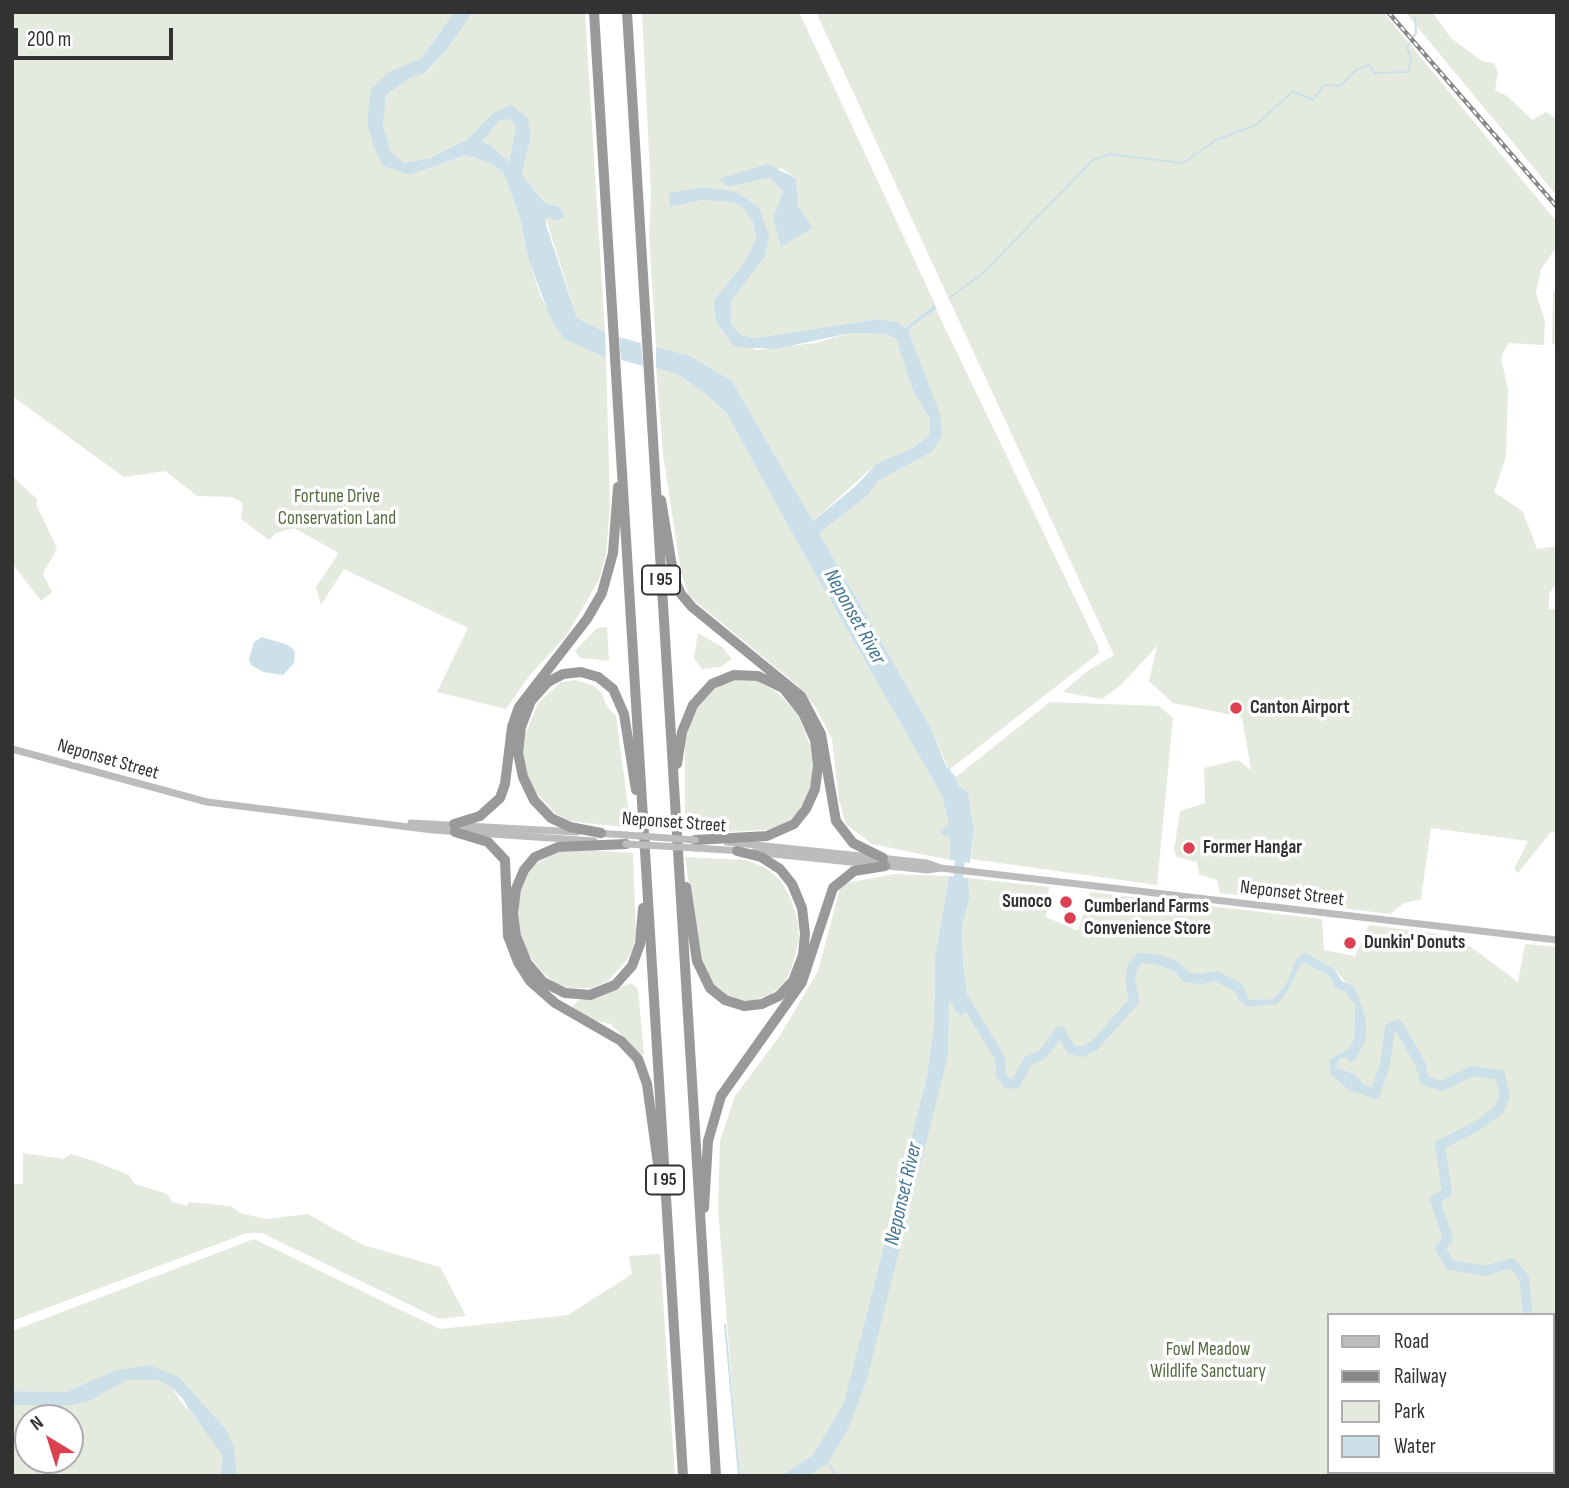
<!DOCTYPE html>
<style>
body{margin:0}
#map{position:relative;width:1569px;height:1488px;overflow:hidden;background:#fff;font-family:"Sofia Sans Condensed",sans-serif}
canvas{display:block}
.frame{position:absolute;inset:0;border:14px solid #323232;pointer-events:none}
.legend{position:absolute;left:1327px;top:1313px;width:228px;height:161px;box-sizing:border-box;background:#fff;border:2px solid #adadad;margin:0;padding:9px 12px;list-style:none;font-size:21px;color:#323232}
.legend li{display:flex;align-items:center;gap:14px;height:35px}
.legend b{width:35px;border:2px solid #adadad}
.north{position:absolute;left:14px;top:1404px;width:70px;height:70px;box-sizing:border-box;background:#fff;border:2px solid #adadad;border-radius:50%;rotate:322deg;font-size:19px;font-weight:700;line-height:28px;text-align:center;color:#323232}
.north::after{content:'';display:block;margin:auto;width:24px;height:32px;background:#dd4051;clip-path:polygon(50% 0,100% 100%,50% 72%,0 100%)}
.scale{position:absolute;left:14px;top:28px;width:159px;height:32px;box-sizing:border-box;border:4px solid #323232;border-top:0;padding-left:9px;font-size:21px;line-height:24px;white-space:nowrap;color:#323232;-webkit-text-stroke:5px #fff;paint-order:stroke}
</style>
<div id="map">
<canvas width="1569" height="1488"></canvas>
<div class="frame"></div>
<ul class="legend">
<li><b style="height:9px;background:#bcbcbc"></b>Road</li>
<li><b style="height:9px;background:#878787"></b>Railway</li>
<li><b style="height:19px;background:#e5eade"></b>Park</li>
<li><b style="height:19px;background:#cce0ea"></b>Water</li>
</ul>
<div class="north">N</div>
<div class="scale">200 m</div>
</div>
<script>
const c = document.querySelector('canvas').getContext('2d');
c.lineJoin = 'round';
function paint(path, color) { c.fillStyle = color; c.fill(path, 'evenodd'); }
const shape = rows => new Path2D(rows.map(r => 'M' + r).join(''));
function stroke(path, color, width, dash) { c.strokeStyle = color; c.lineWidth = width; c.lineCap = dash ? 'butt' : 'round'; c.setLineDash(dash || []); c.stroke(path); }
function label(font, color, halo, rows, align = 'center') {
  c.font = font + ' "Sofia Sans Condensed",sans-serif'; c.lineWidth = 7; c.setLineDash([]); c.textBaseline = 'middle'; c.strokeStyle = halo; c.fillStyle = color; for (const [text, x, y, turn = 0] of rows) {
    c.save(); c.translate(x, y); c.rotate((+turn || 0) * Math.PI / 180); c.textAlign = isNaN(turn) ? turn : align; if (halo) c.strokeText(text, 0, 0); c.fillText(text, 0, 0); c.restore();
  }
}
const green = shape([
 [12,12,454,12,422,58,390,71,374,147,410,175,466,155,490,163,503,172,519,215,529,261,541,297,564,339,606,358,610,507,606,555,599,580,566,636,530,675,506,709,437,692,468,628,344,569,321,605,316,587,337,556,337,552,294,528,276,533,269,540,241,519,243,503,232,497,197,496,165,471,124,477,12,396],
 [473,12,585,12,605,332,577,318,545,216,557,221,565,216,560,207,544,202,522,174,531,136,528,118,492,114,468,139,430,158,404,163,391,152,383,124,386,95,410,78,425,74,448,48],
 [642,12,799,12,935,304,905,328,897,322,879,319,755,338,741,335,731,324,731,301,765,257,767,245,734,191,703,187,671,207,704,200,731,202,742,206,753,222,756,239,744,263,713,301,716,322,756,350,815,343,850,333,885,334,897,338,913,391,930,421,929,435,913,448,876,464,813,521,732,381,691,356,656,347,649,235,651,195],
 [781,168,796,178,797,207,782,247,773,218,783,191,769,178,729,187],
 [816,12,1383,12,1557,222,1557,247,1541,269,1536,293,1545,321,1544,345,1508,343,1501,358,1508,389,1506,457,1494,492,1523,512,1537,549,1557,546,1557,583,1549,594,1549,609,1557,609,1557,832,1550,833,1518,873,1514,869,1528,841,1431,828,1421,899,1404,903,1390,914,1220,893,1217,880,1199,874,1197,862,1177,857,1174,850,1180,811,1205,803,1204,768,1238,760,1251,770,1242,717,1173,703,1149,681,1157,646,1121,685,1102,699,1063,692,1086,672,1114,655],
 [1405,12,1432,12,1451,38,1482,61,1494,63,1498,72,1495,90,1507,96,1532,120,1546,112,1557,119,1557,196],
 [508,119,516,126,509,162,489,144,482,142,499,120],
 [1557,288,1557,345,1552,344,1553,292],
 [936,309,1098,646,1099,653,949,770,931,728,819,533,867,496,878,481,932,452,942,436,908,330],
 [656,368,679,375,706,394,727,414,793,535,942,796,949,824,946,828,950,836,950,860,872,844,846,824,839,800,832,739,816,708,797,685,689,596,681,573,663,454],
 [12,476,37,499,37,506,57,548,43,574,52,592,41,601,12,563],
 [607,627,609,661,580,658,575,651,597,628],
 [698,633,722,647,732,659,720,667,702,669,694,658],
 [734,679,758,681,778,693,798,714,811,748,813,772,809,795,796,814,779,829,727,832,685,830,685,744,690,720,697,705,713,690],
 [576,680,592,685,601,692,607,706,616,716,631,828,569,821,555,813,533,789,524,769,522,743,538,703,561,682],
 [1050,702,1159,706,1173,718,1157,885,971,859,974,830,968,792,959,786,956,777],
 [588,850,633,853,636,934,633,949,627,960,608,981,593,988,570,988,556,984,540,970,524,948,518,922,519,898,525,874,536,864,556,852],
 [685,857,746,860,766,868,781,881,791,899,798,922,799,940,791,970,784,984,770,995,753,1000,736,1000,722,994,709,981,701,966],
 [894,874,949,876,935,956,934,1023,927,1076,860,1340,867,1345,918,1147,946,988,959,1017,969,1009,963,961,962,925,970,898,968,878,1049,887,1046,917,1078,931,1090,892,1322,919,1324,950,1355,956,1369,925,1456,936,1518,982,1525,944,1557,947,1557,1476,739,1476,718,1208,720,1141,735,1096,779,1037,818,971,841,884],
 [1305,952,1334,969,1359,997,1366,1019,1366,1039,1349,1056,1338,1059,1336,1067,1347,1074,1345,1087,1329,1060,1349,1048,1354,1039,1355,1005,1345,992,1335,987,1328,975,1302,962,1288,991,1277,1003,1245,1007,1239,985,1247,1000,1273,999,1286,984],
 [1329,1315,1553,1315,1553,1472,1329,1472],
 [632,983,638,989,644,1054,640,1054,611,1024,595,1021,572,1007,578,1001],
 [23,1153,63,1159,71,1154,94,1161,129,1175,135,1184,167,1194,172,1202,187,1206,189,1202,231,1206,240,1213,266,1219,308,1214,363,1245,440,1267,466,1316,439,1319,262,1233,247,1233,12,1321,12,1184,23,1184],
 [254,1239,440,1329,568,1315,632,1274,629,1256,660,1254,675,1476,12,1476,12,1405,73,1405,126,1380,141,1378,158,1380,171,1387,188,1411,179,1377,96,1380,66,1392,12,1391,12,1331],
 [28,1418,70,1418,70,1460,28,1460]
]);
const water = shape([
 [454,12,473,12,448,48,424,74,410,78,386,95,383,124,391,152,404,163,430,158,468,139,492,114,511,105,528,118,531,136,522,174,544,202,560,207,565,217,557,221,546,217,546,225,577,318,605,332,606,358,564,339,551,319,529,261,519,215,503,172,490,163,466,155,410,175,383,166,374,147,367,122,371,90,390,71,422,58],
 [508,119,516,126,509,162,489,144,482,142,499,121],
 [767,164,796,178,798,207,813,228,781,247,773,218,783,191,769,178,729,187,718,179],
 [703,187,734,191,759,207,769,236,765,257,731,301,731,324,741,335,755,338,879,319,897,322,905,328,935,304,936,309,908,330,940,414,942,436,932,452,878,481,867,496,819,533,931,728,946,766,956,777,959,786,968,792,974,830,970,863,950,860,950,836,945,837,940,831,949,824,942,796,793,535,727,414,706,394,679,375,656,368,656,347,691,356,732,381,813,521,857,485,876,464,913,448,929,435,930,420,913,391,896,338,885,334,850,333,776,349,735,347,716,322,713,301,744,263,756,239,753,222,742,206,731,202,703,200,670,207,669,193],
 [619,337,641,343,643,366,621,360],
 [262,637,288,645,295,651,294,663,283,675,263,672,251,665,249,659,254,642],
 [949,876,968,878,970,898,962,925,963,961,969,1009,960,1017,949,1000,948,1055,867,1379,848,1429,828,1463,808,1476,781,1476,813,1455,844,1403,927,1076,934,1023,935,956],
 [1305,952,1334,969,1342,981,1353,986,1359,997,1366,1019,1366,1039,1355,1060,1349,1062,1348,1057,1339,1059,1336,1067,1355,1075,1378,1099,1350,1091,1331,1075,1329,1060,1349,1048,1354,1039,1355,1005,1345,992,1335,987,1328,975,1302,962,1288,991,1277,1004,1245,1007,1237,984,1247,1000,1273,999,1286,984,1297,958],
 [149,1365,179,1377,227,1431,234,1448,237,1476,221,1476,223,1456,181,1397,171,1387,158,1380,126,1380,91,1400,73,1405,12,1405,12,1391,66,1392,114,1371]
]);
const stream = shape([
 [949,298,981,275,1093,160,1110,154,1183,163,1216,140,1256,125,1293,91,1313,100,1324,85,1340,86,1356,70,1369,65,1375,73,1408,72,1411,59,1407,47,1416,33,1415,17],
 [725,1325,739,1476],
 [828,1462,836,1476]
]);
const river = shape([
 [957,890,961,849],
 [964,999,1000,1058,1001,1075,1008,1084,1016,1083,1028,1061,1043,1054,1060,1031,1071,1049,1082,1052,1095,1045,1134,1001,1130,978,1133,965,1140,958,1155,959,1176,966,1186,977,1201,979,1216,976,1239,988,1243,998],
 [1365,1090,1375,1094,1385,1064,1390,1028,1398,1025,1420,1063,1425,1081,1442,1086,1472,1071,1500,1075,1505,1096,1499,1110,1477,1126,1440,1145,1447,1192,1435,1200,1448,1239,1440,1248,1450,1265,1485,1271,1512,1263,1524,1278,1528,1315],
 [1553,1377,1557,1380]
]);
const secondary = shape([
 [12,749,207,802,433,830,594,841],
 [411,823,577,832],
 [596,833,626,835],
 [727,842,927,863,941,868,1557,940],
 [696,848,742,851],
 [754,852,927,870,941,868]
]);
const motorway = shape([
 [594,12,683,1476],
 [627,12,716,1476],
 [661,500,674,578,681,594,692,607,801,696,821,734,836,821,853,843,883,858],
 [677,764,682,732,693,705,712,684,734,675,758,676,783,688,803,713,815,740,818,766,815,789,806,809,794,824,767,836,695,840],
 [454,824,480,816,500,798,505,784,512,727,519,707,587,619,602,593,613,553,618,487],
 [455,832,488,842,505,860,508,936,518,962,530,981,555,1003,621,1041,638,1059,647,1084,658,1164],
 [601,833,570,827,551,818,534,800,523,777,518,753,521,727,531,701,548,682,563,674,581,672,598,677,613,689,624,714,636,790],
 [626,844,558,847,535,857,524,870,516,889,513,914,516,936,527,963,543,982,565,993,590,995,615,985,632,966,640,944,643,908],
 [686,887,697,961,710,988,725,1000,744,1006,762,1004,779,996,793,981,803,955,805,934,802,908,792,884,780,869,761,857,737,851],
 [704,1208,708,1141,721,1096,802,982,833,888,854,871,885,866]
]);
const rail = shape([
 [1388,12,1557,207]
]);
const secondaryBridge = shape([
 [626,835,695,840],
 [626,844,696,848]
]);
const markers = [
 [1236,708,7,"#dd4051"],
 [1189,848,7,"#dd4051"],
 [1066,902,7,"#dd4051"],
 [1070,918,7,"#dd4051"],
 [1350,943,7,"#dd4051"]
];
const shields = [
 [661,580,38],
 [665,1180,38]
];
const shieldNames = [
 ["I 95",661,580],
 ["I 95",665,1180]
];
const parkNames = [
 ["Fortune Drive",337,497],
 ["Conservation Land",337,519],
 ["Fowl Meadow",1208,1350],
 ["Wildlife Sanctuary",1208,1372]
];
const poiNames = [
 ["Canton Airport",1250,708],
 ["Former Hangar",1203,848],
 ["Sunoco",1052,902,"right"],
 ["Cumberland Farms",1084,907],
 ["Convenience Store",1084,929],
 ["Dunkin' Donuts",1364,943]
];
const streetNames = [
 ["Neponset Street",108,760,16],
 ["Neponset Street",674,823,4],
 ["Neponset Street",1292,894,7]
];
const waterNames = [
 ["Neponset River",854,617,61],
 ["Neponset River",904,1194,-77]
];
paint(green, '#e5eade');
paint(water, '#cce0ea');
stroke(stream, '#cce0ea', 2);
stroke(river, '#cce0ea', 10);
stroke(secondary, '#bcbcbc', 7);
stroke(motorway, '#999', 10);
stroke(rail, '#878787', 4.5);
stroke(rail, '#fff', 2, [5]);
stroke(secondaryBridge, '#bcbcbc', 7);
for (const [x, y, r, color] of markers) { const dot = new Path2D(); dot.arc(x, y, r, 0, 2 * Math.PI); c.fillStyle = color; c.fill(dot); stroke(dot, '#fff', 2.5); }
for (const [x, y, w] of shields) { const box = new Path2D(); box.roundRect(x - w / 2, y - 14.5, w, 29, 5); c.fillStyle = '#fff'; c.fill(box); stroke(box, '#323232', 2); }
label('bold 18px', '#323232', null, shieldNames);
label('19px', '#576c41', '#fff', parkNames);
label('bold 19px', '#323232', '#fff', poiNames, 'left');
label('19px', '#323232', '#fff', streetNames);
label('italic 21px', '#437691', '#fff', waterNames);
</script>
